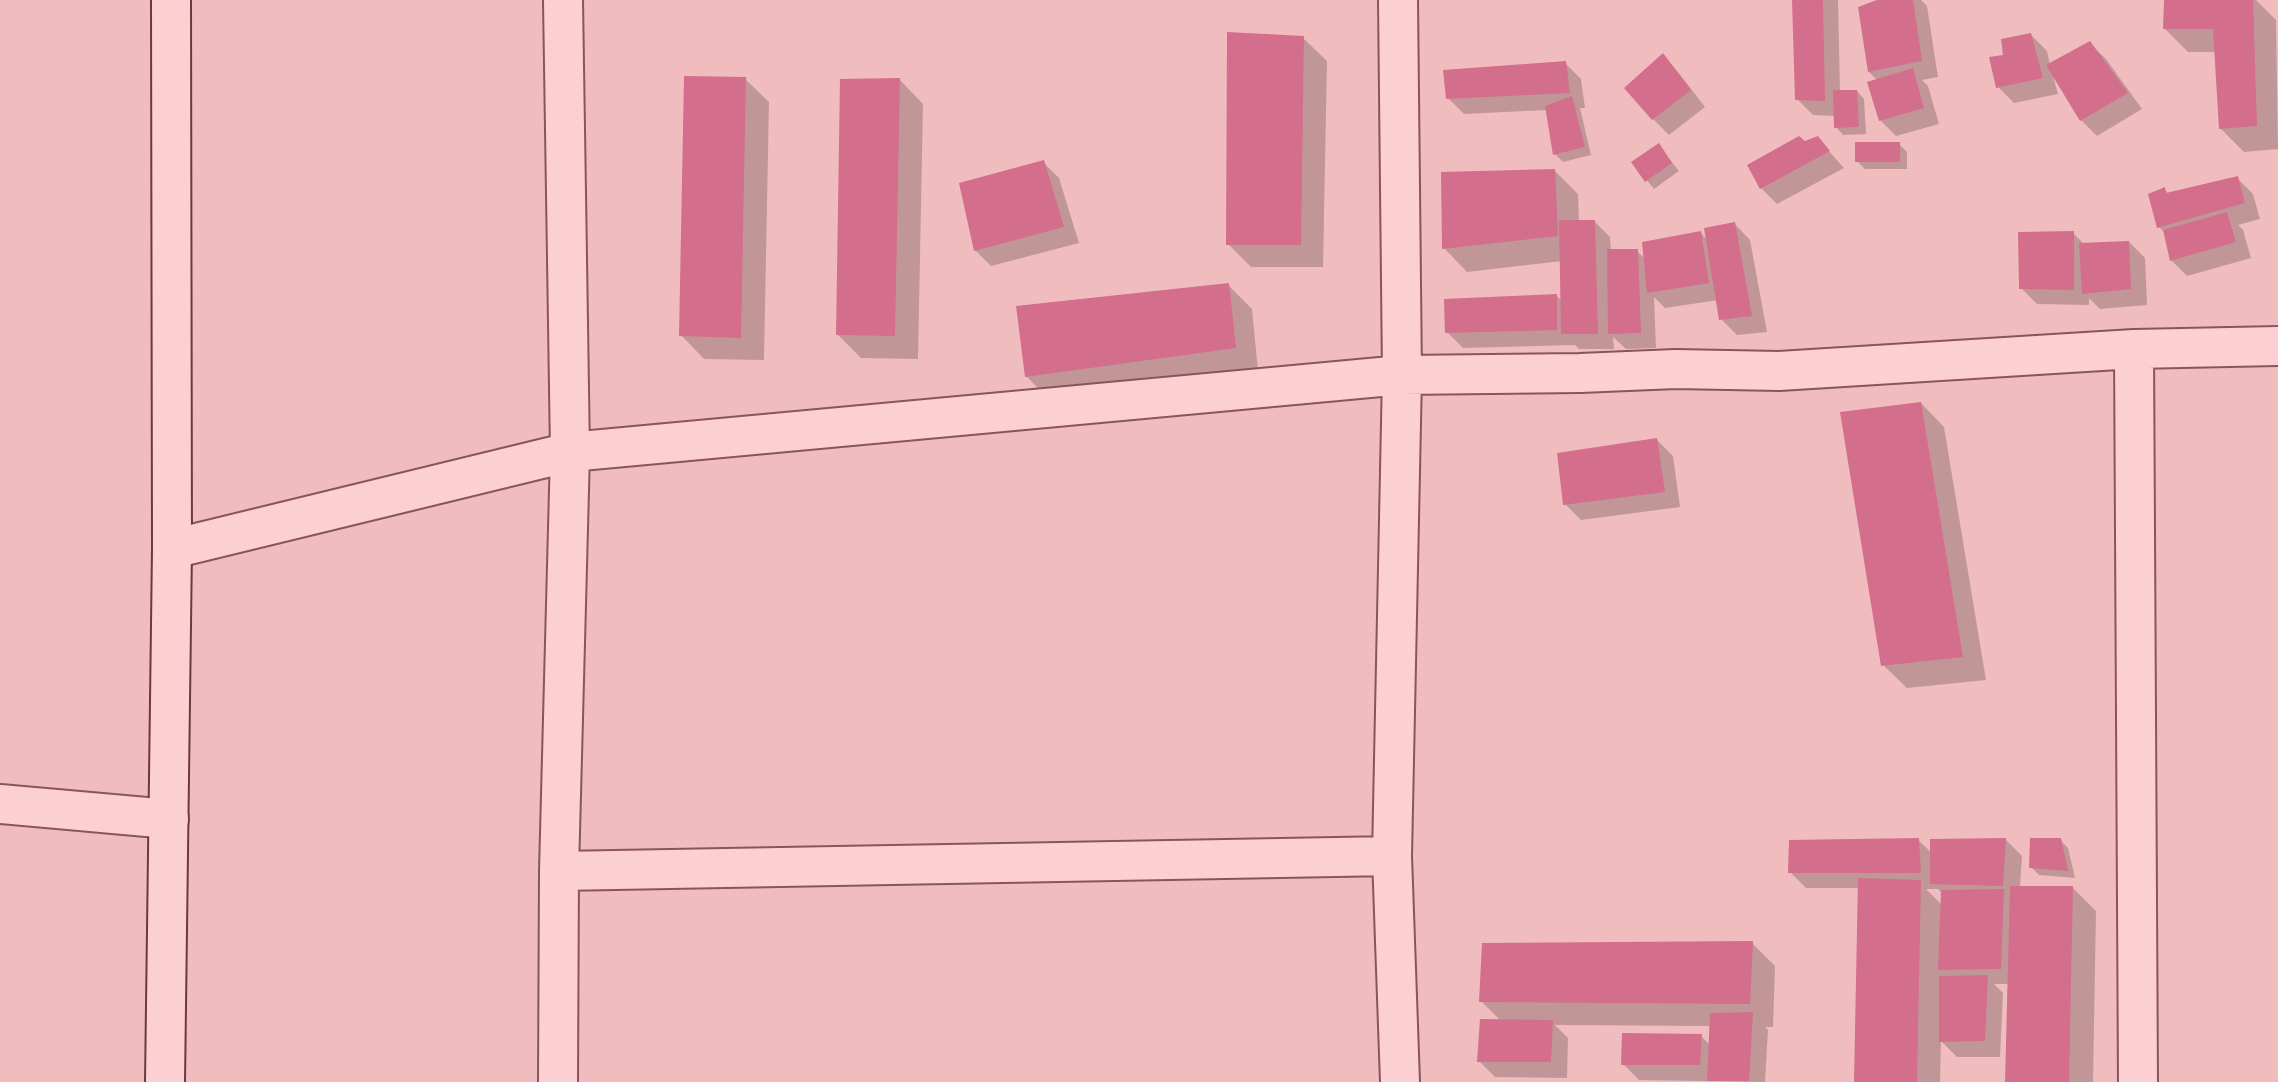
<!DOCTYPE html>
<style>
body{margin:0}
canvas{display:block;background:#f1bcbd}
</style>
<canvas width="2278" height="1082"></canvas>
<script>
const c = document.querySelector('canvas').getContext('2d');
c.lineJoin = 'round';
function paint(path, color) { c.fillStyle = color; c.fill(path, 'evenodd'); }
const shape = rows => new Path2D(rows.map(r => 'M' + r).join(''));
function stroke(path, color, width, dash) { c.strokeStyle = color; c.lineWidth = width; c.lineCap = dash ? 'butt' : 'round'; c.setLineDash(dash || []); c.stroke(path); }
const shadow = shape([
 [1794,0,1838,0,1840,91,1857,91,1864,99,1866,134,1843,135,1836,127,1835,116,1813,115,1797,99],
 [1882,0,1921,0,1927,6,1938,77,1922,80,1928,86,1939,124,1896,136,1880,120,1878,81,1869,72],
 [2166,0,2256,0,2276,20,2278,149,2244,152,2220,128,2216,52,2188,52,2164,28],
 [2031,35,2047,51,2050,65,2089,43,2106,59,2142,109,2097,136,2081,120,2053,76,2058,94,2014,103,1998,87,2004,56],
 [1303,38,1327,61,1323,267,1251,267,1228,244],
 [1663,56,1678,72,1705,107,1669,135,1653,119],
 [1565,63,1581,79,1585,108,1580,108,1591,155,1563,162,1555,154,1547,110,1464,114,1448,98],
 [745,79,769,102,764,360,704,359,681,335],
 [900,80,923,104,918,359,861,358,838,335],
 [1817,138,1844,168,1777,204,1761,188,1805,144],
 [1899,144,1907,152,1907,169,1865,169,1857,161],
 [1659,146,1679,171,1654,189,1633,163],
 [1043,162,1059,178,1079,243,991,266,975,250],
 [1555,171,1578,194,1579,221,1594,221,1610,237,1611,251,1637,251,1645,259,1701,233,1707,240,1734,223,1750,240,1767,332,1737,335,1721,319,1718,300,1665,308,1654,297,1656,348,1626,349,1613,337,1614,349,1579,349,1575,345,1463,348,1447,332,1557,296,1562,301,1562,261,1467,272,1444,248],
 [2237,178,2253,194,2260,219,2238,225,2243,230,2251,258,2187,276,2171,260,2165,233,2159,227,2164,189,2169,194],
 [2073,233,2084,244,2129,242,2145,258,2147,305,2100,309,2089,298,2089,305,2037,304,2021,288],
 [1228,285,1252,309,1258,371,1050,400,1026,376],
 [1921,403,1944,427,1986,680,1907,688,1883,665],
 [1657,440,1673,456,1680,507,1581,520,1565,504],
 [1918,840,1932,853,2006,840,2022,856,2020,887,2072,887,2096,911,2093,1082,2007,1082,2009,984,1994,984,2003,993,2000,1057,1957,1057,1941,1041,1940,1082,1856,1082,1860,888,1806,888,1790,872],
 [1926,889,1938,889,1943,894,1942,905],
 [2060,840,2068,848,2075,878,2039,875,2031,867],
 [1752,943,1775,966,1773,1027,1765,1027,1768,1030,1765,1082,1639,1080,1623,1064,1701,1036,1710,1045,1711,1026,1555,1025,1568,1038,1567,1078,1495,1077,1479,1061,1501,1021,1481,1001]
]);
const building = shape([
 [1792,0,1823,0,1825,101,1795,100],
 [1877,0,1913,0,1922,61,1868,72,1858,7],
 [2164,0,2253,0,2257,126,2219,129,2213,29,2163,29],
 [1227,32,1304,36,1301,245,1226,245],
 [2031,33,2043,78,1996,88,1989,57,2003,55,2001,39],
 [2090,41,2128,93,2080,121,2046,65],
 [1663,53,1691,90,1652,120,1624,88],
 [1566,61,1570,93,1446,99,1443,70],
 [1913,68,1924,108,1879,121,1867,82],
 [684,76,746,77,741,338,679,336],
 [900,78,895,336,836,335,840,79],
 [1833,90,1857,90,1859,127,1834,128],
 [1572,96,1585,147,1553,155,1545,106],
 [1799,136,1805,141,1818,136,1830,151,1760,189,1747,165],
 [1855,142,1900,142,1900,162,1855,162],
 [1659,143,1672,163,1645,182,1631,162],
 [1044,160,1064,227,974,251,959,183],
 [1555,169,1558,236,1442,249,1441,172],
 [2238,176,2245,203,2157,228,2148,194,2165,187,2166,193],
 [2227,212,2236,242,2170,261,2163,230],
 [1559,220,1595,220,1598,334,1561,334],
 [1735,222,1752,316,1719,320,1704,228],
 [1701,231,1709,283,1647,293,1642,242],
 [2074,231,2074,290,2019,289,2018,232],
 [2129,241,2131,289,2082,294,2079,243],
 [1607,249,1638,249,1641,333,1608,334],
 [1229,283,1236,348,1025,377,1016,306],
 [1557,294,1557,330,1445,333,1444,299],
 [1921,402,1963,657,1881,666,1840,412],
 [1657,438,1665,492,1563,505,1557,453],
 [1919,838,1921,873,1788,873,1789,840],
 [2006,838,2003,886,1930,884,1930,839],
 [2030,838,2061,838,2068,871,2029,868],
 [1858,878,1921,880,1917,1082,1854,1082],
 [2010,886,2073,886,2069,1082,2005,1082],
 [2004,889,2001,969,1938,970,1941,890],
 [1753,941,1750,1004,1479,1002,1482,943],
 [1988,975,1985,1041,1939,1042,1939,976],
 [1753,1012,1749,1081,1707,1081,1710,1013],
 [1480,1019,1553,1020,1551,1062,1477,1062],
 [1622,1033,1702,1034,1700,1065,1621,1065]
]);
const street = shape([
 [1398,0,1402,375,1392,856,1400,1082],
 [2134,349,2138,1082],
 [172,549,570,452,1402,375,1580,373,1676,369,1779,371,2134,349,2278,346],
 [0,804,169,819],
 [559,871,1392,856],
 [558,1082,559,871,570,452,563,0]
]);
const secondary = shape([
 [165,1082,172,549,171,0]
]);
paint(shadow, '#0003');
paint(building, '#d36e8d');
stroke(street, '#8a545f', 42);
stroke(secondary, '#6c3843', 42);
stroke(street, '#fcd0d1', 38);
stroke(secondary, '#fcd0d1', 38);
</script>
